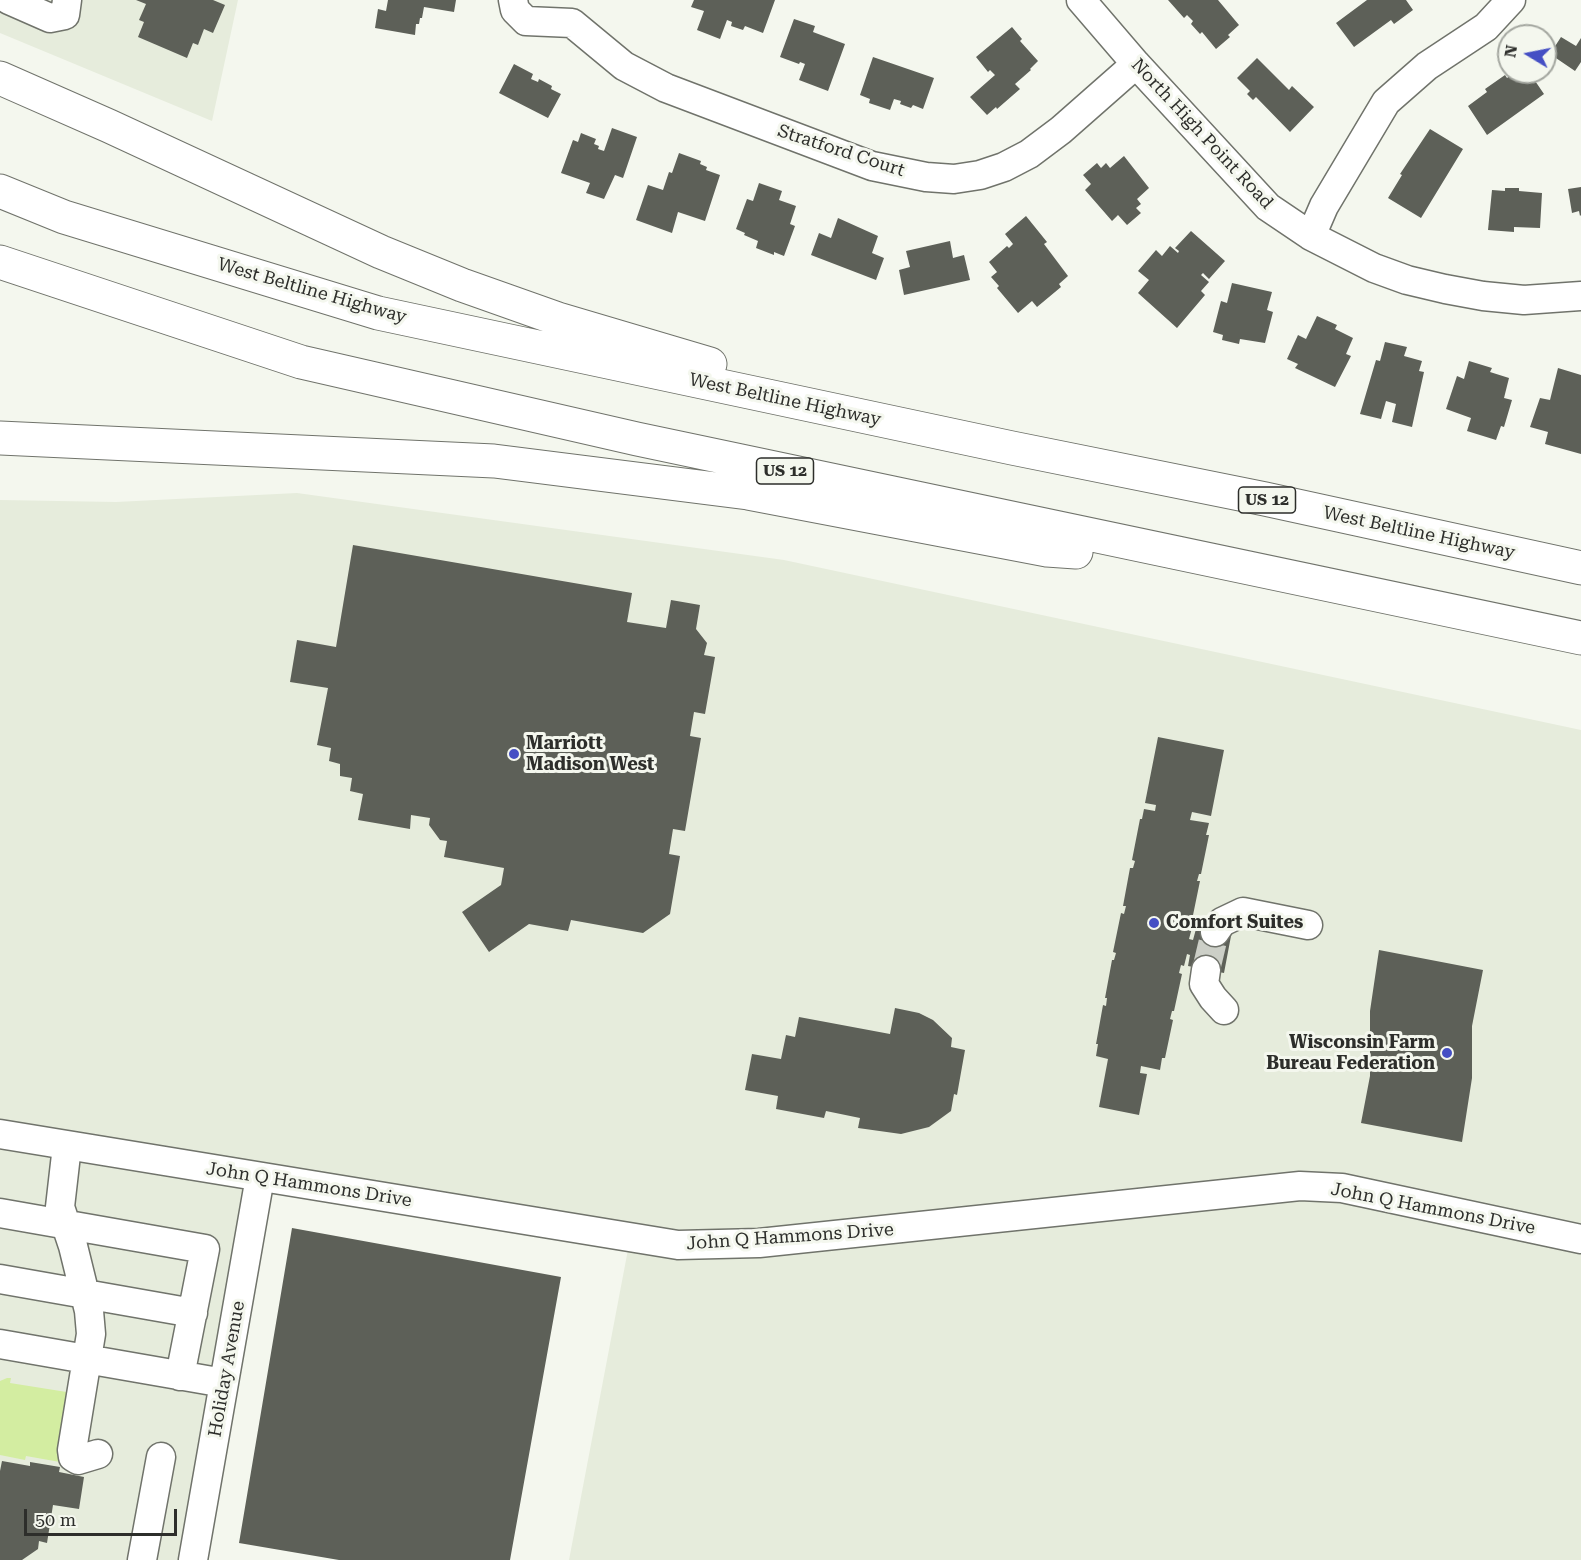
<!DOCTYPE html>
<style>
body{margin:0}
#map{position:relative;width:1581px;height:1560px;overflow:hidden;background:#f4f7ee;font-family:"Roboto Serif",serif}
canvas{display:block}
.north{position:absolute;left:1497px;top:24px;width:60px;height:60px;box-sizing:border-box;background:#f4f7ee;border:2px solid #a4a7a0;border-radius:50%;rotate:280deg;font-size:16px;font-weight:700;line-height:24px;text-align:center;color:#2d2e2b}
.north::after{content:'';display:block;margin:auto;width:21px;height:27px;background:#454fc4;clip-path:polygon(50% 0,100% 100%,50% 72%,0 100%)}
.scale{position:absolute;left:24px;top:1509px;width:153px;height:27px;box-sizing:border-box;border:3px solid #2d2e2b;border-top:0;padding-left:8px;font-size:18px;line-height:21px;white-space:nowrap;color:#2d2e2b;-webkit-text-stroke:4px #f4f7ee;paint-order:stroke}
</style>
<div id="map">
<canvas width="1581" height="1560"></canvas>
<div class="north">N</div>
<div class="scale">50 m</div>
</div>
<script>
const c = document.querySelector('canvas').getContext('2d');
c.lineJoin = 'round';
function paint(path, color) { c.fillStyle = color; c.fill(path, 'evenodd'); }
const shape = rows => new Path2D(rows.map(r => 'M' + r).join(''));
function stroke(path, color, width, dash) { c.strokeStyle = color; c.lineWidth = width; c.lineCap = dash ? 'butt' : 'round'; c.setLineDash(dash || []); c.stroke(path); }
function label(font, color, halo, rows, align = 'center') {
  c.font = font + ' "Roboto Serif",serif'; c.lineWidth = 6; c.setLineDash([]); c.textBaseline = 'middle'; c.strokeStyle = halo; c.fillStyle = color; for (const [text, x, y, turn = 0] of rows) {
    c.save(); c.translate(x, y); c.rotate((+turn || 0) * Math.PI / 180); c.textAlign = isNaN(turn) ? turn : align; if (halo) c.strokeText(text, 0, 0); c.fillText(text, 0, 0); c.restore();
  }
}
const built = shape([
 [0,0,238,0,212,121,0,33],
 [297,493,784,560,1581,730,1581,1560,569,1560,630,1239,261,1177,193,1560,0,1560,0,500,116,502]
]);
const green = shape([
 [7,1378,11,1378,10,1383,73,1393,60,1462,26,1456,25,1460,0,1455,0,1381]
]);
const building = shape([
 [136,0,213,0,225,5,213,33,204,29,198,45,193,43,187,58,138,37,144,22,139,20,146,4],
 [388,0,456,0,454,12,424,7,422,18,420,18,419,24,416,24,415,35,375,28,378,9,386,11],
 [694,0,775,0,763,33,745,26,743,30,731,26,732,22,727,20,720,39,697,30,704,11,691,7],
 [1168,0,1218,0,1239,25,1228,35,1230,37,1216,49,1202,32,1200,34,1191,24,1193,21,1187,15,1184,18],
 [1367,0,1406,0,1413,10,1394,24,1391,20,1354,47,1336,23],
 [794,19,815,26,813,32,845,44,828,91,799,80,805,64,800,62,799,64,780,57],
 [1012,27,1022,39,1020,41,1038,61,1030,69,1031,70,1015,84,1020,89,997,109,996,107,987,115,970,97,995,75,990,70,988,72,976,57],
 [1561,37,1576,46,1581,38,1581,62,1575,71,1550,54],
 [873,57,934,78,923,109,913,105,911,108,900,104,901,101,894,99,890,110,869,103,870,99,860,95],
 [1257,58,1289,90,1292,86,1314,107,1290,132,1256,97,1253,100,1247,94,1250,91,1237,78],
 [514,64,533,74,531,79,538,82,539,79,552,86,551,89,561,94,548,118,499,93],
 [1515,72,1529,72,1544,94,1487,135,1468,106,1487,92,1485,89,1505,75,1507,78],
 [612,128,637,137,623,178,615,175,604,199,586,193,590,183,561,173,573,140,578,142,581,133,596,139,594,144,599,146,598,149,604,151],
 [1430,129,1463,149,1421,218,1388,198,1402,175,1400,174],
 [679,153,701,161,700,164,707,167,706,170,720,175,705,221,678,212,672,233,636,220,648,185,663,190,669,172,672,173],
 [1124,156,1149,188,1137,199,1141,204,1136,208,1141,213,1127,225,1118,215,1112,221,1085,190,1091,184,1083,175,1097,163,1101,168,1106,163,1110,168],
 [759,183,782,191,779,200,796,206,790,224,795,226,784,256,774,252,774,255,756,248,758,241,744,235,745,233,736,229,747,199,753,201],
 [1581,187,1581,215,1580,216,1579,211,1572,213,1568,189],
 [1505,188,1519,188,1519,191,1542,193,1540,228,1514,227,1514,232,1488,230,1492,190,1505,191],
 [1026,216,1047,242,1044,244,1068,276,1059,284,1061,287,1037,307,1032,301,1018,313,997,288,999,286,991,277,997,272,989,262,1007,246,1009,248,1013,244,1005,234],
 [838,218,878,236,872,253,884,258,876,280,811,255,819,233,831,238],
 [1191,231,1225,261,1209,279,1203,273,1201,275,1209,282,1201,291,1205,295,1177,328,1138,293,1149,280,1138,271,1156,250,1162,256,1170,246,1178,253,1179,251,1175,248],
 [950,241,953,258,964,255,970,280,904,295,899,270,910,267,906,251],
 [1232,283,1272,292,1267,310,1273,312,1265,343,1240,339,1239,344,1222,340,1223,335,1213,332,1221,301,1227,303],
 [1317,316,1337,325,1335,329,1353,338,1346,354,1351,356,1335,387,1295,368,1298,364,1287,359,1298,335,1306,339],
 [1385,342,1407,347,1404,356,1422,361,1419,371,1424,372,1412,427,1392,422,1396,404,1386,401,1381,419,1360,414,1376,360,1380,361],
 [1469,361,1492,368,1490,372,1509,378,1504,398,1512,400,1504,427,1501,426,1496,440,1467,431,1471,418,1446,409,1457,376,1464,379],
 [1558,368,1581,375,1581,454,1545,444,1548,432,1530,427,1540,398,1550,400],
 [353,545,632,593,627,622,666,628,671,600,700,605,696,629,707,643,704,655,715,657,705,714,694,712,690,736,701,738,685,831,673,829,669,854,680,856,670,914,643,933,571,920,568,931,529,924,489,952,462,912,501,885,504,868,444,857,447,841,440,840,429,825,430,818,411,815,410,829,358,820,363,794,350,791,352,778,340,776,340,764,329,761,331,748,317,745,328,688,290,682,297,640,336,647],
 [1158,737,1224,750,1211,816,1192,812,1190,820,1209,823,1206,835,1209,835,1201,874,1199,874,1197,881,1200,881,1192,920,1190,919,1188,927,1192,928,1189,939,1193,940,1196,929,1231,936,1224,973,1188,966,1190,955,1187,954,1184,966,1181,965,1179,973,1182,974,1174,1011,1172,1011,1170,1019,1173,1020,1165,1058,1162,1058,1160,1070,1141,1066,1140,1073,1147,1074,1139,1115,1099,1107,1108,1059,1096,1056,1098,1044,1096,1044,1103,1005,1106,1006,1107,998,1105,998,1112,960,1114,960,1116,953,1113,952,1121,913,1124,914,1126,906,1123,906,1130,868,1133,868,1135,861,1132,860,1140,819,1142,819,1144,809,1155,811,1156,805,1145,803],
 [1379,950,1483,970,1472,1026,1472,1078,1462,1142,1361,1123,1370,1076,1370,1011],
 [895,1008,919,1013,933,1020,952,1038,951,1047,965,1050,957,1095,954,1094,951,1111,929,1127,901,1134,858,1128,860,1118,826,1111,824,1118,776,1109,778,1096,745,1090,752,1054,781,1059,786,1035,795,1037,799,1017,890,1034],
 [292,1228,561,1277,510,1560,339,1560,239,1543],
 [2,1461,30,1466,30,1462,60,1467,59,1472,84,1477,79,1509,53,1505,47,1543,39,1541,38,1549,22,1560,0,1560,0,1471]
]);
const minorTunnel = shape([
 [1206,970,1215,932]
]);
const minor = shape([
 [9,0,50,18,65,15,67,0],
 [513,0,515,10,526,21,572,23,624,66,666,88,872,166,926,177,954,179,980,175,1004,167,1029,154,1061,130,1136,64],
 [1081,0,1136,64,1268,207,1311,236,1374,268,1407,280,1445,289,1483,296,1524,300,1581,296],
 [1311,236,1324,206,1386,102,1427,66,1486,27,1511,0],
 [1215,932,1222,922,1243,912,1308,925],
 [1206,970,1204,984,1213,998,1224,1010],
 [0,1134,678,1245,759,1243,1300,1186,1342,1188,1581,1239],
 [67,1146,60,1207,73,1246,89,1311,91,1334,72,1450,73,1457,78,1460,98,1454],
 [0,1213,205,1249,180,1376],
 [0,1279,193,1313],
 [0,1344,224,1383],
 [142,1560,161,1457],
 [193,1560,260,1177]
]);
const highway = shape([
 [0,78,109,126,381,252,462,285,558,319,710,364],
 [0,191,64,217,378,313,1012,448,1265,499,1581,568],
 [0,262,301,362,637,439,1581,638],
 [0,438,494,461,748,493,1047,550,1076,552]
]);
const markers = [
 [514,754,6,"#454fc4"],
 [1154,923,6,"#454fc4"],
 [1447,1053,6,"#454fc4"]
];
const shields = [
 [785,471,57],
 [1267,500,57]
];
const shieldNames = [
 ["US 12",785,471],
 ["US 12",1267,500]
];
const streetNames = [
 ["North High Point Road",1202,134,47],
 ["Stratford Court",841,151,18],
 ["West Beltline Highway",312,291,16],
 ["West Beltline Highway",785,400,12],
 ["West Beltline Highway",1419,533,12],
 ["John Q Hammons Drive",309,1185,9],
 ["John Q Hammons Drive",1433,1209,11],
 ["John Q Hammons Drive",790,1237,-4],
 ["Holiday Avenue",227,1369,-80]
];
const poiNames = [
 ["Marriott",526,744],
 ["Madison West",526,765],
 ["Comfort Suites",1166,923],
 ["Wisconsin Farm",1435,1043,"right"],
 ["Bureau Federation",1435,1064,"right"]
];
paint(built, '#e6ecdc');
paint(green, '#d3eda1');
paint(building, '#5d6058');
stroke(minorTunnel, '#cccfc7', 28, [28, 14]);
stroke(minor, '#70736b', 31);
stroke(highway, '#70736b', 35);
stroke(minor, '#fff', 28);
stroke(highway, '#fff', 33);
for (const [x, y, r, color] of markers) { const dot = new Path2D(); dot.arc(x, y, r, 0, 2 * Math.PI); c.fillStyle = color; c.fill(dot); stroke(dot, '#f4f7ee', 2); }
for (const [x, y, w] of shields) { const box = new Path2D(); box.roundRect(x - w / 2, y - 13, w, 26, 4.5); c.fillStyle = '#f4f7ee'; c.fill(box); stroke(box, '#2d2e2b', 1.5); }
label('bold 16px', '#2d2e2b', null, shieldNames);
label('18px', '#2d2e2b', '#f4f7ee', streetNames);
label('bold 18px', '#2d2e2b', '#f4f7ee', poiNames, 'left');
</script>
